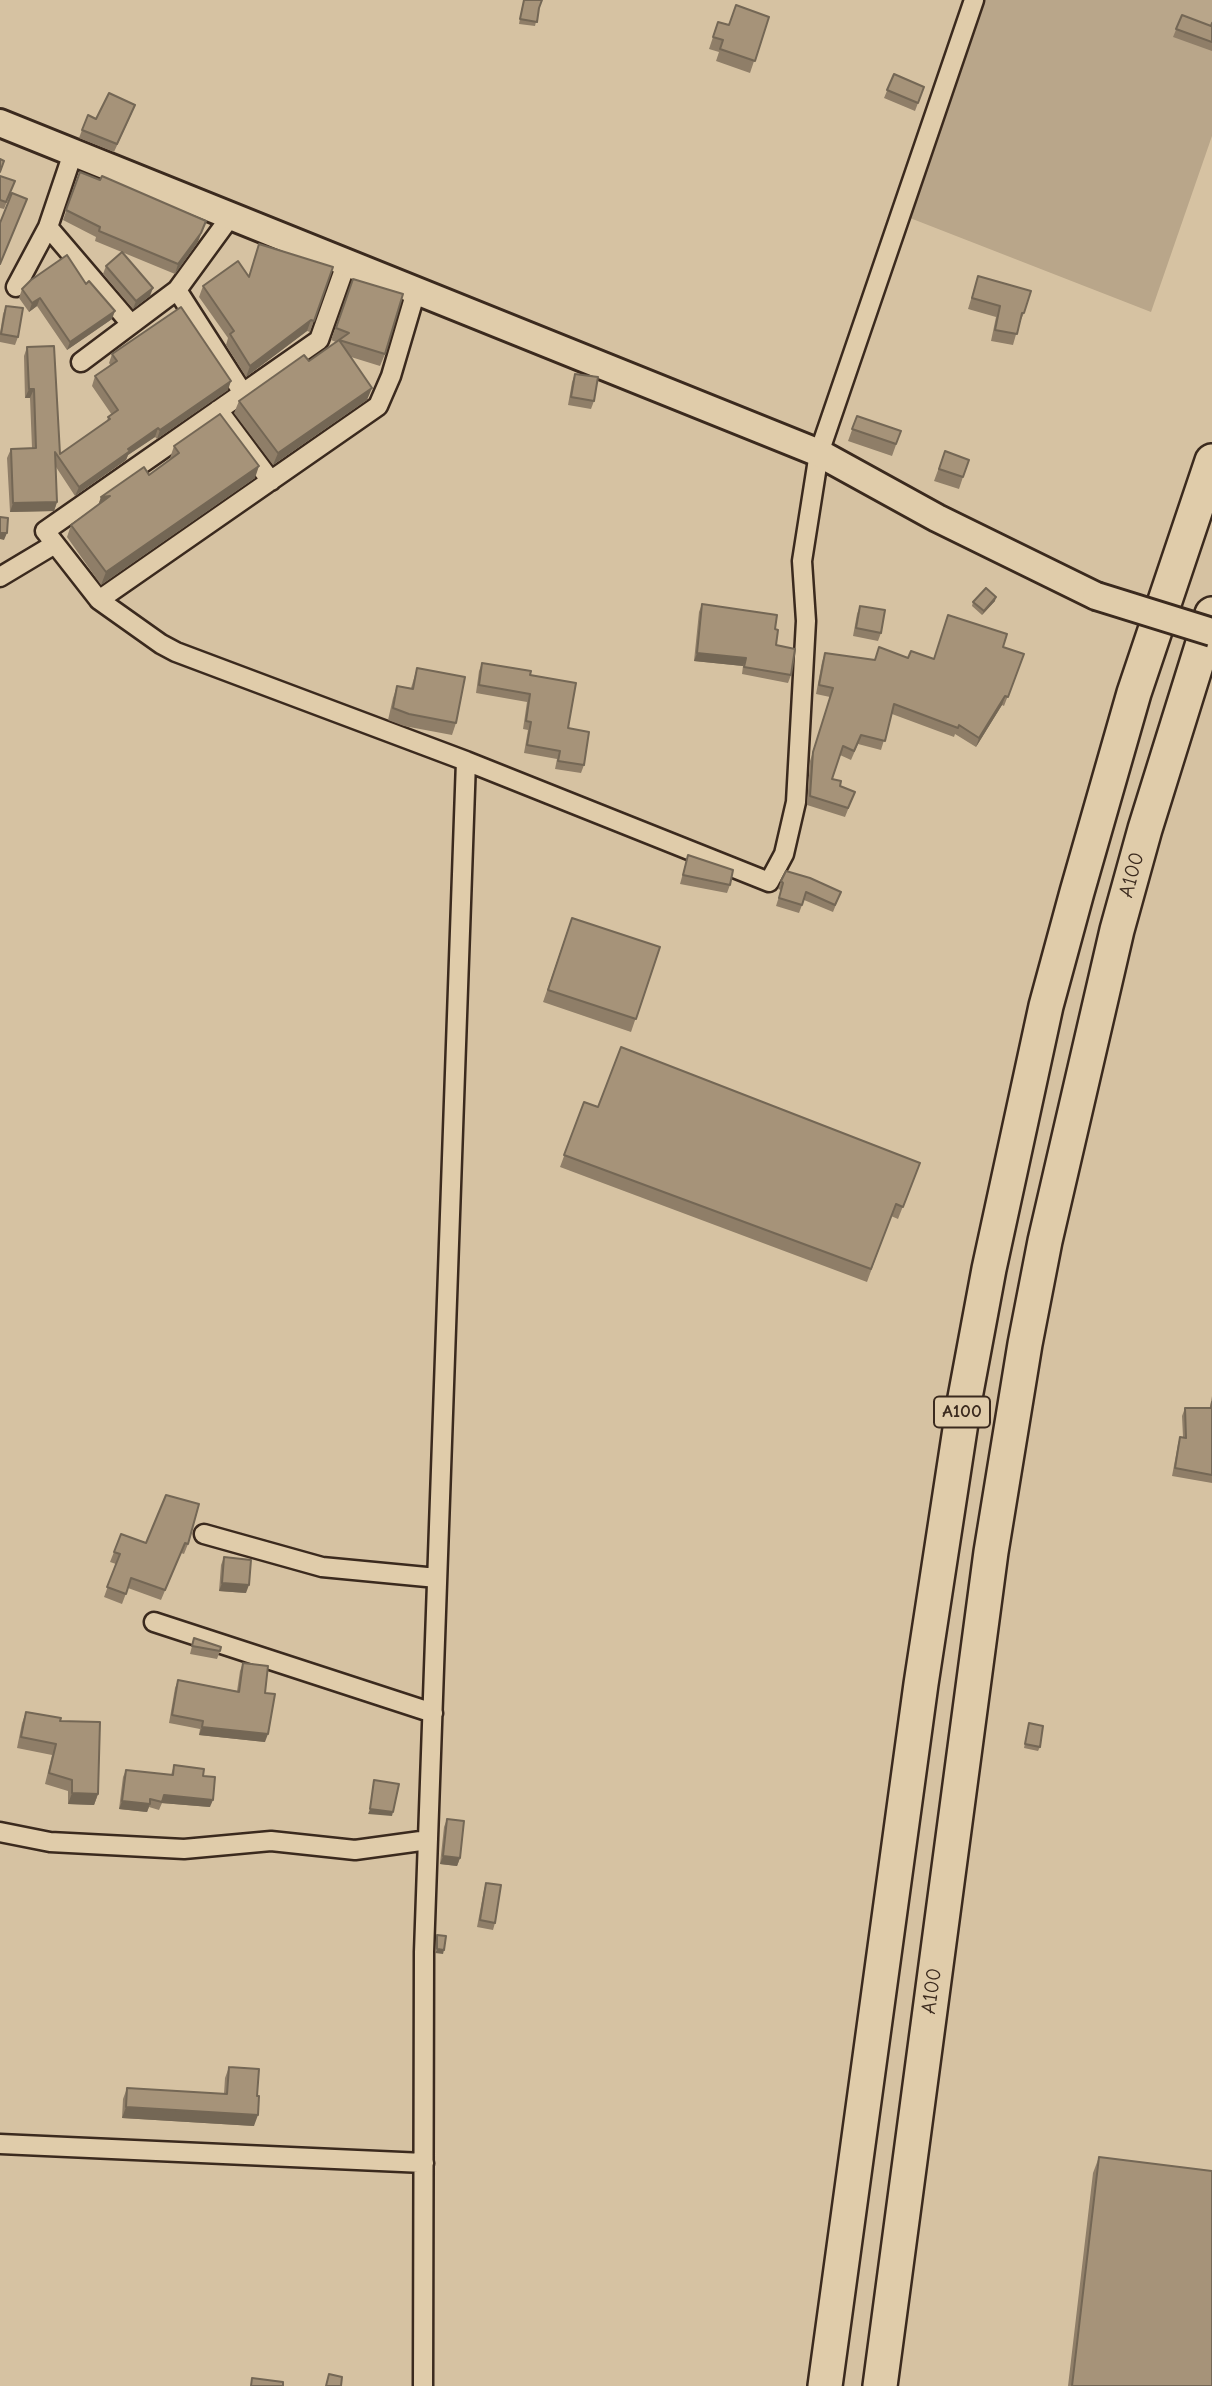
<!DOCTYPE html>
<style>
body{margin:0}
canvas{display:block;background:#d6c2a2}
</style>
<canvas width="1212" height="2386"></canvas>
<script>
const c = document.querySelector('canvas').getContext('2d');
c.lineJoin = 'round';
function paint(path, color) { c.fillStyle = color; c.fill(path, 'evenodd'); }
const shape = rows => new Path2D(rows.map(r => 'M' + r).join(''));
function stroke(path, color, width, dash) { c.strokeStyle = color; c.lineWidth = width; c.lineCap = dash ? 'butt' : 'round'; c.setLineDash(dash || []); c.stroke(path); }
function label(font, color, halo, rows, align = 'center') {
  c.font = font + ' "Comic Neue",sans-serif'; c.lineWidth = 6; c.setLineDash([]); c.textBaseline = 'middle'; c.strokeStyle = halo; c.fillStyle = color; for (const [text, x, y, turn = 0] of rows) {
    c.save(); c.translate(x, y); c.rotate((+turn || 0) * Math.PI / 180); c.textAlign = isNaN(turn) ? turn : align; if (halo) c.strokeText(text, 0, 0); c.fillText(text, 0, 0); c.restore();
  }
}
const green = shape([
 [984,0,1212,0,1212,136,1151,312,910,218]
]);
const street = shape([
 [48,227,131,324],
 [346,264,319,340,45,531,99,600,378,406,391,376,416,291],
 [16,287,48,227,73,153],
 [177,290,243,393],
 [81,362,177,290,231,216],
 [218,410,271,481],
 [0,577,55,544],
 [99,600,161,644,176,652,466,761],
 [204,1534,322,1567,437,1578],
 [154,1622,433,1713],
 [0,1832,50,1842,184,1849,271,1841,355,1850,428,1840],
 [0,2144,424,2163],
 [423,2386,424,1952,466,761,769,882,784,854,796,802,806,621,802,561,819,453,974,0]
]);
const secondary = shape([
 [0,123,819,453,937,518,1096,596]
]);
const highway = shape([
 [825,2386,921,1684,964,1403,989,1269,1046,1006,1077,892,1134,693,1212,461],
 [880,2386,991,1552,1025,1344,1045,1241,1117,930,1145,829,1212,614]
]);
const secondaryBridge = shape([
 [1096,596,1212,632]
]);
const wall = shape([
 [524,0,539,9,535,26,519,24,522,7],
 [1182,15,1211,26,1212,21,1212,51,1173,37],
 [769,17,750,73,716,61,719,52,709,49,714,34,729,25],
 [894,74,924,87,915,111,884,98],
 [132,113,114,152,79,138,82,130,96,119],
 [80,172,198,242,175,274,95,241,96,237,63,220],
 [0,176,15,181,4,209,0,208],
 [259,244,333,267,310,332,307,331,246,377,226,345,228,338,199,297,203,286,249,277],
 [106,266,150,296,133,309,103,274],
 [978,276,1024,313,1019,324,1013,345,991,341,996,317,968,309],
 [353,279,385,354,380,366,351,357,367,400,273,465,234,413,239,401,309,361,336,342,331,340],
 [86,284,112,319,67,350,37,306,29,312,19,298,22,289],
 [6,306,18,337,15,345,0,342,0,333,3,314],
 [27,347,60,454,107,422,108,417,112,415,92,386,95,376,111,366,109,363,112,354,228,390,157,439,155,437,128,455,126,460,75,496,56,467,57,502,54,511,10,512,7,458,11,449,32,448,30,398,25,398,24,356],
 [575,374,594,401,591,409,568,405,572,382],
 [857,416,901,431,892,456,848,441],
 [174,446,255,478,101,585,67,537,71,525,98,506,101,497,149,475,171,459,170,458],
 [945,451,963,477,959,489,934,481],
 [995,601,982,615,972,606,973,602],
 [702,604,775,629,776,645,791,675,788,683,742,674,743,666,694,661,699,612],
 [860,606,881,633,878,641,853,636,857,614],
 [1003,647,1024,654,1004,706,1002,705,976,747,955,734,954,737,892,714,881,750,858,744,851,760,840,755,832,779,840,786,855,792,845,817,807,805,810,761,830,697,816,694,822,662,825,653,875,660,908,658,934,659],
 [482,663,530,675,568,728,584,765,581,773,555,769,557,759,524,753,528,730,523,729,527,702,476,693,479,671],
 [417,668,456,723,452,735,404,726,388,720,393,698,397,686,411,688],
 [688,855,730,885,727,893,680,884],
 [781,881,841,892,833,912,804,900,799,913,776,906,781,890,778,889],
 [572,918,660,947,631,1032,543,1002],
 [584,1102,598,1107,920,1163,898,1219,891,1216,867,1282,560,1167],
 [1212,1396,1212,1483,1172,1476,1178,1444,1180,1437,1183,1437,1182,1416,1185,1408,1210,1408],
 [166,1495,188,1544,184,1554,181,1553,161,1600,128,1588,122,1604,104,1597,116,1564,110,1562,121,1534,146,1543],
 [224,1557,246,1593,219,1591,221,1565],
 [194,1638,220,1651,217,1659,190,1654],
 [243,1663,265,1693,265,1742,199,1735,200,1729,169,1723,175,1688,178,1680,237,1691,240,1671],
 [26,1712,60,1721,98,1794,94,1805,68,1804,68,1791,45,1784,52,1755,17,1748,22,1723],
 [1029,1723,1040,1747,1038,1751,1024,1748],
 [174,1765,203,1776,210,1807,162,1803,159,1810,149,1807,147,1812,119,1809,123,1777,126,1770,171,1775],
 [447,1819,460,1858,457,1866,440,1864,444,1827],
 [486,1883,495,1923,493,1930,477,1927,484,1890],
 [229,2067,254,2126,122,2118,123,2099,127,2088,224,2094,225,2078],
 [1099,2157,1212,2386,1068,2386,1093,2173]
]);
const shadedWall = shape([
 [206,221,198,242,175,274,178,264],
 [153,288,150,296,133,309,136,301],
 [40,298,37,306,29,312,32,303],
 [115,311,112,319,67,350,70,342],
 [311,320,307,331,246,377,250,366],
 [231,381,228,390,157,439,160,430],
 [372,388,367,400,273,465,278,453],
 [29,389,34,389,30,398,25,398],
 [158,428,155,437,128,455,126,460,75,496,79,487,128,449],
 [259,466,255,478,101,585,106,572],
 [110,496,97,509,101,497],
 [57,502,54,511,10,512,13,503],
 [0,533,7,533,4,540,0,539],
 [996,597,995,601,982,615,984,611],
 [697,653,746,658,743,666,694,661],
 [1005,696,1002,705,976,747,979,738],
 [222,1583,249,1585,246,1593,219,1591],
 [202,1727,268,1734,265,1742,199,1735],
 [72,1793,98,1794,94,1805,68,1804],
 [164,1795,213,1800,210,1807,161,1803],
 [122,1801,150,1804,147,1812,119,1809],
 [370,1809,393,1812,392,1816,368,1814],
 [443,1856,460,1858,457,1866,440,1864],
 [437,1949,444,1950,443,1954,435,1953],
 [126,2107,258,2115,254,2126,122,2118]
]);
const building = shape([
 [524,0,542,0,539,8,537,22,520,19,524,0],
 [736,5,769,17,755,61,720,49,723,40,713,37,718,22,729,25,736,5],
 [1182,15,1211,26,1212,23,1212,42,1176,29,1182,15],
 [894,74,924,87,918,103,887,90,894,74],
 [109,93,135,105,117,144,82,130,88,115,96,119,109,93],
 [0,159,4,161,0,172,0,159],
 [80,172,100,180,102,176,206,221,201,233,178,264,99,231,100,227,66,210,80,172],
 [0,176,15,181,6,202,0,200,0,176],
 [12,193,27,199,0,264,0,223,12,193],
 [259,244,333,267,314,321,311,320,250,366,230,334,234,331,203,286,238,261,249,277,259,244],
 [122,252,153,288,136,301,106,266,122,252],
 [67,255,86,284,89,281,115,311,70,342,40,298,32,303,22,289,31,280,67,255],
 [978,276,1031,291,1024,313,1022,313,1017,334,995,330,1000,306,972,298,978,276],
 [353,279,403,294,385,354,339,340,349,333,336,328,353,279],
 [6,306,23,308,18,337,1,334,6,306],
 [181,307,231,381,160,430,158,428,128,449,130,451,79,487,55,452,57,502,13,503,11,449,36,448,34,389,29,389,27,347,54,346,60,454,110,419,108,417,118,410,95,376,117,361,112,354,181,307],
 [339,340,372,388,278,453,239,401,304,355,309,361,339,340],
 [575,374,598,377,594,401,571,397,575,374],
 [220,414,259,466,106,572,71,525,110,496,101,497,144,467,149,475,179,453,174,446,220,414],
 [857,416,901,431,896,444,852,429,857,416],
 [945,451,969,460,963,477,939,469,945,451],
 [0,517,8,518,7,533,0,533,0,517],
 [986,588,996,597,984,611,973,602,986,588],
 [702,604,777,615,775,629,778,630,776,645,795,649,791,675,744,667,746,658,697,653,702,604],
 [860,606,885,610,881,633,856,628,860,606],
 [948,615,1007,634,1003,647,1024,654,1008,697,1005,696,979,738,959,725,958,728,894,704,885,741,861,735,854,751,843,746,832,779,841,781,840,786,855,792,848,808,810,796,813,752,833,688,819,685,825,653,875,660,879,647,908,658,911,651,934,659,948,615],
 [482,663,531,671,530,675,576,683,568,728,589,732,584,765,558,761,560,751,527,745,531,722,526,721,530,694,479,685,482,663],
 [417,668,465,677,456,723,409,714,393,708,397,686,413,689,417,668],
 [688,855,733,870,730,885,683,875,688,855],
 [786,871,810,878,841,892,835,905,806,892,802,905,779,898,783,883,781,881,786,871],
 [572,918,660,947,636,1019,548,990,572,918],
 [621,1047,920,1163,903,1207,896,1204,871,1269,564,1155,584,1102,598,1107,621,1047],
 [1212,1402,1212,1475,1175,1468,1180,1437,1186,1438,1185,1408,1211,1408,1212,1402],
 [166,1495,199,1504,188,1544,185,1543,165,1590,131,1578,126,1594,107,1587,120,1554,114,1552,121,1534,146,1543,166,1495],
 [224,1557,251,1560,249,1585,222,1583,224,1557],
 [194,1638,221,1647,220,1651,192,1646,194,1638],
 [243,1663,268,1666,265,1693,275,1694,268,1734,202,1727,203,1721,172,1715,178,1680,239,1692,243,1663],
 [26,1712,61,1718,60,1721,100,1722,98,1794,72,1793,72,1780,49,1773,56,1744,21,1737,26,1712],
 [1029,1723,1043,1726,1040,1747,1025,1744,1029,1723],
 [174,1765,204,1769,203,1776,215,1777,213,1800,164,1795,162,1802,150,1799,150,1804,122,1801,126,1770,173,1775,174,1765],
 [374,1780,399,1784,393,1812,370,1809,374,1780],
 [447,1819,464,1821,460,1858,443,1856,447,1819],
 [486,1883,501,1885,495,1923,480,1920,486,1883],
 [437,1935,446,1936,444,1950,437,1949,437,1935],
 [229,2067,259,2069,257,2096,259,2096,258,2115,126,2107,127,2088,227,2094,229,2067],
 [1099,2157,1212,2171,1212,2386,1072,2386,1099,2157],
 [329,2374,342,2377,341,2386,326,2386,329,2374],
 [252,2378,283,2382,283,2386,251,2386,252,2378]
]);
const shields = [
 [962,1412,56]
];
const shieldNames = [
 ["A100",962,1412]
];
const streetNames = [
 ["A100",1132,875,-75],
 ["A100",932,1991,-82]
];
paint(green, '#b9a68a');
stroke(street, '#3b2a1e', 23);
stroke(secondary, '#3b2a1e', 32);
stroke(highway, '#3b2a1e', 38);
stroke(street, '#e0ccaa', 18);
stroke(secondary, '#e0ccaa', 26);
stroke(highway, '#e0ccaa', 33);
stroke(secondaryBridge, '#3b2a1e', 32, []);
stroke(secondaryBridge, '#e0ccaa', 26);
paint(wall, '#8f7e68');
paint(shadedWall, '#746755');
paint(building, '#a69379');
stroke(building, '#746755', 2);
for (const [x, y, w] of shields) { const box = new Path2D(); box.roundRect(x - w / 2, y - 15.5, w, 31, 5); c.fillStyle = '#e0ccaa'; c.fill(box); stroke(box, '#3b2a1e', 2); }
label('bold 19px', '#3b2a1e', null, shieldNames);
label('21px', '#3b2a1e', '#e0ccaa', streetNames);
</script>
